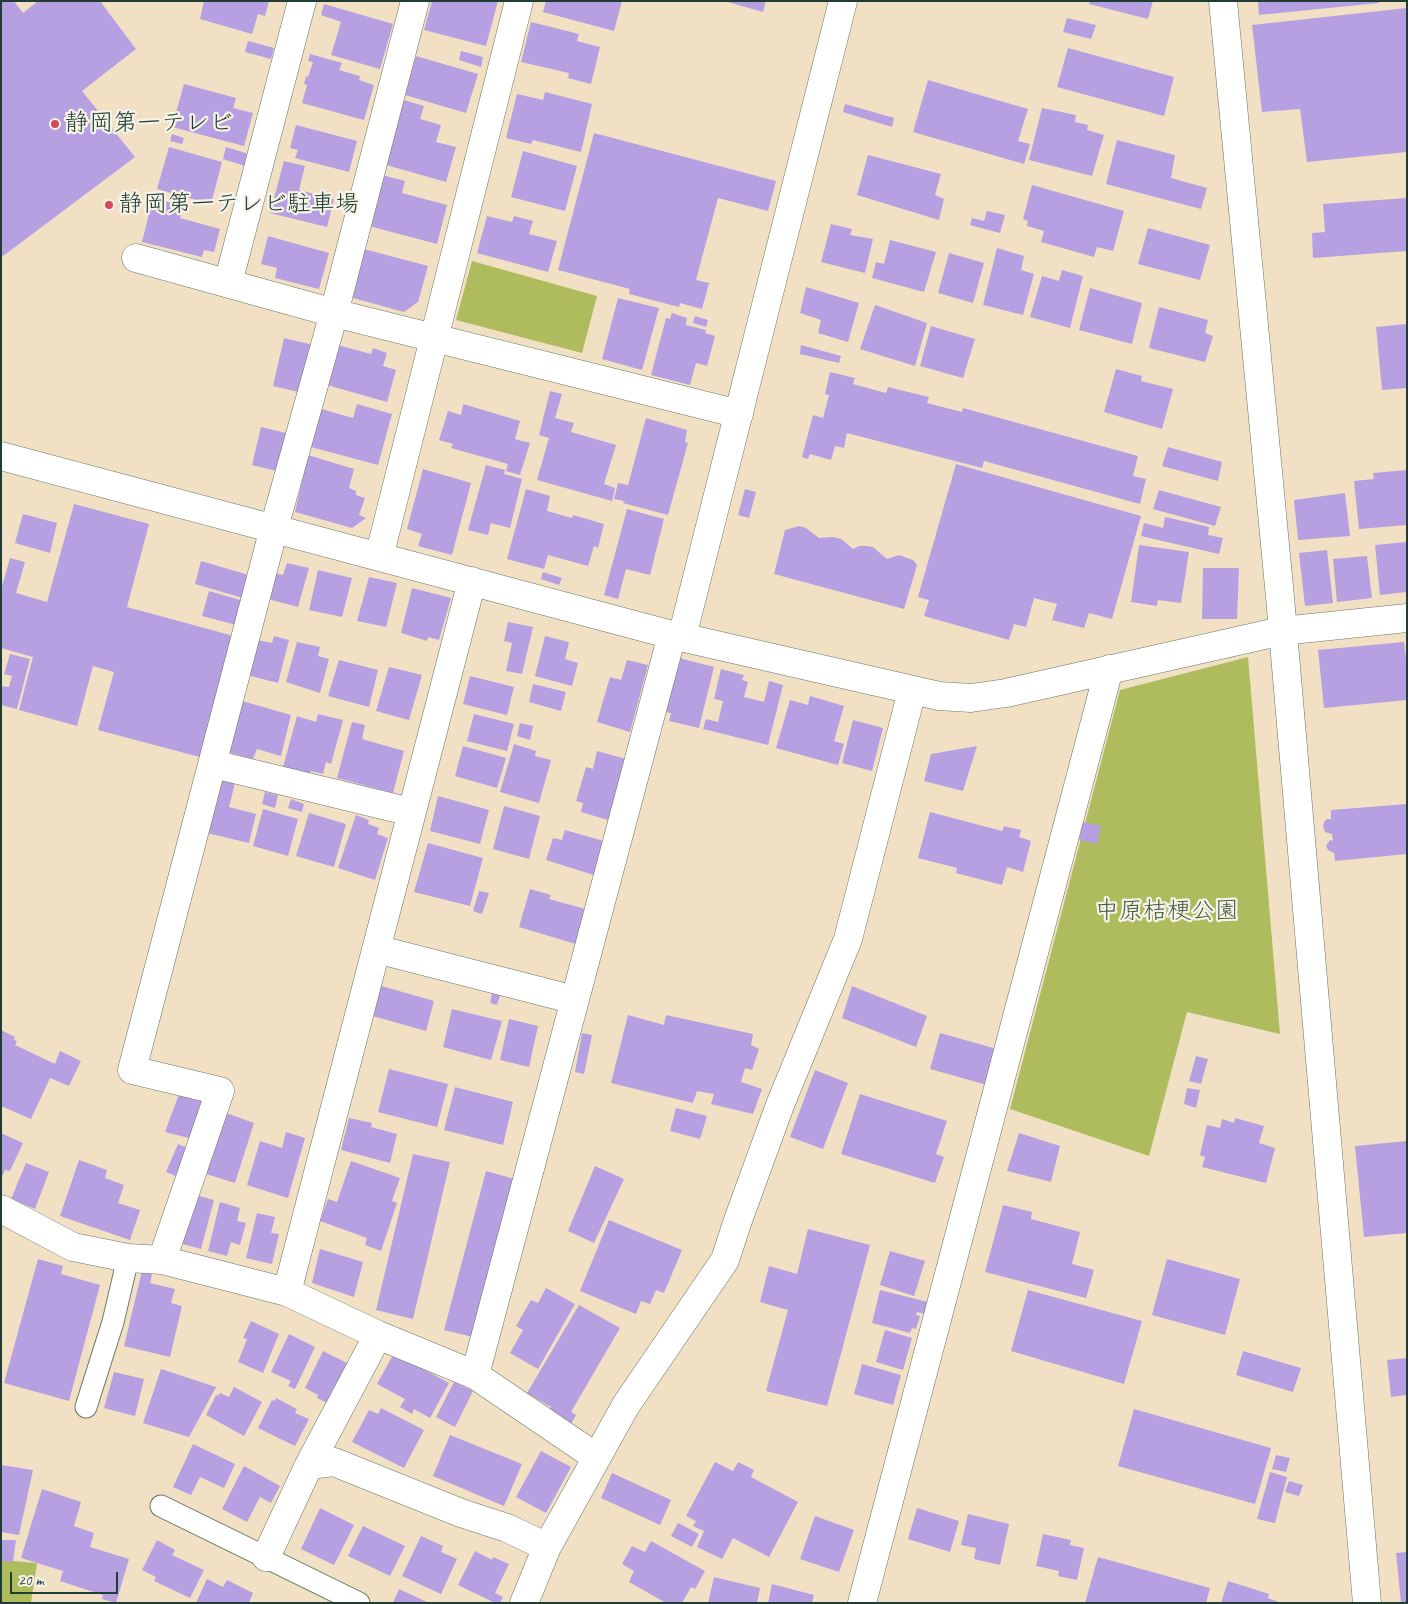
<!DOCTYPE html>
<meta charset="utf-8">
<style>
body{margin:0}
#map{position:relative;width:1408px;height:1604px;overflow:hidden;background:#f1e0c3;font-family:Caveat,sans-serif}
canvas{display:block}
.frame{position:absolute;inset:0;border:2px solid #1f3d34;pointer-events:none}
.scale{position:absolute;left:10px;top:1572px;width:108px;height:22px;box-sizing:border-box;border:2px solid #1f3d34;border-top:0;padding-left:6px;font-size:15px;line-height:18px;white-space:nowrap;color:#1f3d34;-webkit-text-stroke:4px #f7f3e8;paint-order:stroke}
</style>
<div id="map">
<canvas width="1408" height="1604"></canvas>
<div class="frame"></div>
<div class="scale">20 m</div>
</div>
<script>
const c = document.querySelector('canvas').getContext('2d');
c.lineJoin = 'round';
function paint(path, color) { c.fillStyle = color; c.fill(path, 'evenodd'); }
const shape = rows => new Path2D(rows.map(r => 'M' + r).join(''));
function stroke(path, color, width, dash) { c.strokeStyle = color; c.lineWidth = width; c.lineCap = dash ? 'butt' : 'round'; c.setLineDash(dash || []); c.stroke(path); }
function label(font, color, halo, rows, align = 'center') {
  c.font = font + ' Caveat,"Klee One",sans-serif'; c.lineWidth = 4.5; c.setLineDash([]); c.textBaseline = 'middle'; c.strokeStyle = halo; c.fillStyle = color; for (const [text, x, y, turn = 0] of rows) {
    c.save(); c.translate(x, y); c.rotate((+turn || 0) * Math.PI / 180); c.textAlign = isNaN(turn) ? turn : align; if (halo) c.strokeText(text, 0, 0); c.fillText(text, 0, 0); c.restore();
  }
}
const green = shape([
 [472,261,597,296,582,353,456,320],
 [1248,657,1280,1034,1187,1012,1149,1156,1010,1109,1120,690],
 [1,1560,37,1563,31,1603,1,1603]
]);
const building = shape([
 [1,1,14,1,23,13,38,1,100,1,136,49,82,91,135,157,3,256,1,254],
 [204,1,269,1,265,16,258,14,252,34,200,19],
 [432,1,498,1,486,46,424,30],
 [546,1,622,1,614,31,543,12],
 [724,1,766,1,763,12],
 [1090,1,1153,1,1148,19,1089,4],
 [1258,1,1379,1,1379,3,1259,15],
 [324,4,393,24,380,69,331,55,341,22,321,15],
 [1407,8,1407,152,1307,162,1300,109,1262,112,1252,25],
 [1067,18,1096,25,1091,39,1063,32],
 [531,22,579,34,577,41,600,47,591,84,568,78,569,73,521,62],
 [248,41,274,48,271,59,245,52],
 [1068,48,1174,77,1164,116,1057,87],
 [461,51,483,57,481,67,459,60],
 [310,54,342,63,339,70,360,76,359,80,374,85,364,120,302,103,307,85,304,84,306,76,308,77,313,62,308,61],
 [416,56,478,74,466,113,405,95],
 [928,80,1028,109,1018,141,1030,144,1024,164,913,132],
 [184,84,236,98,233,108,253,113,244,146,172,127],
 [545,92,592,104,581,152,533,140,531,144,506,138,517,94,543,100],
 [404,100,424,106,420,119,441,125,436,142,456,147,446,182,386,165],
 [845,104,894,118,892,127,843,112],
 [1042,108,1076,115,1075,122,1088,125,1087,130,1104,135,1092,176,1029,160],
 [296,125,357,141,349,172,295,158,298,150,290,148],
 [594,133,776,181,768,211,718,198,696,280,709,283,702,309,680,303,679,307,629,294,630,289,558,270],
 [172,134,184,138,182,144,170,141],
 [1117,140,1175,155,1171,178,1207,188,1201,209,1106,184],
 [169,147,222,162,211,204,157,189],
 [226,147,249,154,245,166,223,159],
 [523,151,577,166,565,211,511,197],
 [868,155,941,174,935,195,944,199,939,220,857,195],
 [284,161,305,166,299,190,334,199,327,227,270,213],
 [382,175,405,181,402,193,447,205,437,244,369,226],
 [1032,185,1124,211,1113,251,1097,247,1094,257,1041,242,1044,231,1027,226,1028,221,1023,219],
 [153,198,184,206,180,218,220,229,214,252,204,250,202,257,142,242],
 [1407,198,1407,251,1313,258,1312,233,1325,232,1323,204],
 [987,211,1005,215,1000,233,970,225,972,218,984,221],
 [487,216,512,222,514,216,533,221,529,234,557,241,548,272,477,253],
 [831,224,852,229,850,235,873,239,865,273,821,262],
 [1148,228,1210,245,1200,280,1138,264],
 [268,236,329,253,319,289,275,278,277,268,261,264],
 [890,240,936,252,924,292,872,278,876,262,884,264],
 [997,248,1024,256,1021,270,1034,274,1023,315,983,305],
 [364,249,428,266,418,302,404,312,353,298],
 [949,253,984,263,973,303,938,293],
 [1062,270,1083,276,1070,328,1030,317,1042,276,1059,281],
 [806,287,859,303,848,342,818,333,821,320,800,313],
 [1090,288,1142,303,1132,344,1079,330],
 [618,298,659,308,642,370,602,359],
 [875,305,927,323,915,366,860,349],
 [1159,307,1208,320,1205,333,1213,336,1205,362,1149,348],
 [672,313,687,318,686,325,706,330,705,333,715,336,707,366,696,363,690,385,651,375,666,318,670,319],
 [695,316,708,320,706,327,693,323],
 [1407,324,1407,388,1382,390,1376,327],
 [931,326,975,339,963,378,920,366],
 [284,338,318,346,307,394,273,386],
 [338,345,371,354,373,348,387,353,383,366,396,370,387,402,327,385],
 [801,345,841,356,839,363,800,354],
 [1116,369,1142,376,1141,381,1173,389,1162,429,1104,412],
 [830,372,855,378,853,384,886,393,888,387,929,397,927,403,962,412,963,408,1138,456,1133,476,1146,479,1140,504,984,461,982,468,847,433,844,448,835,446,831,460,810,454,808,459,802,457,813,415,823,418,829,395,825,394],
 [550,391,562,394,555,418,574,423,571,432,616,445,604,484,615,488,612,501,537,480,549,438,539,435],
 [357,404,392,414,378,465,311,447,321,409,353,418],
 [463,404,520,421,515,439,530,443,520,475,506,471,508,464,451,448,453,444,439,440,448,411,461,415],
 [646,418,687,430,685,442,688,443,668,515,623,503,624,501,614,499,618,483,628,485],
 [261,427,294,435,285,473,252,465],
 [1168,447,1222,462,1218,481,1162,466],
 [308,455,354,469,349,488,356,491,356,495,365,498,359,515,366,518,352,528,295,512],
 [956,464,1141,516,1112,619,1089,613,1084,628,1052,620,1057,604,1034,598,1026,627,1014,624,1009,640,924,616,929,600,918,597],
 [486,465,505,470,504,474,522,479,510,528,491,523,488,535,468,530],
 [423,469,471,483,452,555,418,546,422,534,407,529],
 [1407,470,1407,525,1359,529,1354,481,1374,479,1373,473],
 [526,489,550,496,547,511,572,518,573,515,604,524,598,548,594,546,588,566,548,555,544,569,507,559],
 [745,489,756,492,749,518,738,515],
 [1159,490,1221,507,1215,526,1153,509],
 [1345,493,1350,536,1298,540,1294,500],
 [74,504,149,524,127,607,241,638,207,759,98,730,114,672,93,666,77,726,19,710,33,657,1,648,1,590,10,558,25,562,16,593,47,602],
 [627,509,664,519,650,575,626,569,618,599,604,595],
 [23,514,57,523,50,553,15,543],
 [1165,517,1209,527,1208,535,1223,538,1219,554,1141,536,1144,523,1163,528],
 [799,526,806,528,819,538,833,537,841,539,853,549,859,546,866,546,873,547,887,559,899,555,913,560,917,565,904,609,774,574,785,530],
 [1406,542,1407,592,1380,595,1375,545],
 [1139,545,1189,552,1181,603,1158,600,1157,606,1131,602],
 [1327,550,1333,603,1305,606,1299,553],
 [1367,556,1372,598,1337,602,1333,559],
 [201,561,252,576,246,599,195,584],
 [287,563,309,568,298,607,268,599,275,573,283,575],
 [1203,568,1239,568,1237,619,1202,619],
 [318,570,352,578,342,617,309,610],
 [543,572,562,578,559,585,541,579],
 [369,577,397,583,386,627,357,621],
 [412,588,451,598,439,640,428,637,427,641,401,633],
 [209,591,247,602,240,626,202,616],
 [508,622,533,627,522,674,506,671,512,643,504,641],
 [274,636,289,640,278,683,247,675,257,640,272,643],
 [545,636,569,642,565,659,578,663,572,686,535,676],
 [297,642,320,647,318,656,329,659,320,693,286,682],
 [1404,642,1407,666,1407,700,1324,708,1318,650],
 [10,654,30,659,17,709,1,705,1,686,9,687,12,676,4,674],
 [679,658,714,667,699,728,669,721,671,713,665,712],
 [339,660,378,670,369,707,328,696],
 [627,660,648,665,630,732,597,722,610,677,621,680],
 [389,667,422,675,409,720,376,711],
 [721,669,744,675,742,680,748,682,744,697,764,702,769,681,783,685,768,745,703,729,706,719,718,722,723,701,714,699],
 [470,676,514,687,507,715,463,704],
 [533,684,566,692,561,711,529,702],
 [810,696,844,706,834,741,844,744,838,765,776,748,790,700,808,705],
 [242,701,291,715,281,756,257,749,253,759,227,752],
 [318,714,343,720,331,764,326,762,323,774,311,771,310,774,283,767,297,716,316,722],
 [474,714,514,724,507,751,467,741],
 [853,720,883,728,872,771,842,763],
 [352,722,365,725,362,739,404,751,393,793,337,778],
 [520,723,533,726,530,740,517,736],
 [514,744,536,751,535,756,551,760,539,803,500,792],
 [463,746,506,758,497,788,455,776],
 [977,746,963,791,924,781,931,754],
 [597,751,626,759,608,820,581,812,583,803,576,801,586,767,593,769],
 [221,779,235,783,229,807,256,814,249,843,207,833],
 [265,792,278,795,275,808,262,804],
 [438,796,489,810,480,844,430,831],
 [291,799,304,804,302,812,288,808],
 [1407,804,1407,854,1335,861,1334,853,1328,850,1326,846,1330,840,1333,841,1332,834,1325,832,1323,826,1324,822,1327,819,1331,819,1331,810],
 [504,806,540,816,529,859,493,849],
 [263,809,298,819,288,856,253,846],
 [930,812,1002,831,1004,826,1021,830,1019,837,1031,841,1023,872,1007,867,1002,885,956,873,957,868,918,858],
 [309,813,346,824,334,867,296,856],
 [356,815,369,820,368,824,379,828,377,834,388,838,375,880,338,868],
 [1083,822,1101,826,1097,844,1079,840],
 [565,830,607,842,597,876,546,860,553,838,562,840],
 [428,843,483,858,470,906,414,892],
 [530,889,551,895,549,899,589,910,579,945,519,927],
 [479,891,489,893,482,914,473,911],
 [378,985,434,1001,426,1031,369,1015],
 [852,986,927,1016,916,1047,842,1018],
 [492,993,500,995,497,1005,490,1003],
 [452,1009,502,1021,491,1060,443,1047],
 [628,1015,664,1025,666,1015,753,1034,751,1045,759,1049,752,1070,745,1068,741,1082,762,1089,753,1114,711,1104,714,1094,697,1091,693,1103,611,1083],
 [509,1019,538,1026,529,1067,500,1060],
 [1,1030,15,1037,14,1040,17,1041,15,1045,55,1064,60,1051,81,1061,69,1086,50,1078,31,1119,1,1106],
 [582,1033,592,1035,584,1074,575,1072],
 [940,1033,997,1049,987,1085,930,1069],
 [1196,1056,1208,1059,1201,1084,1189,1081],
 [389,1069,448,1084,437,1127,378,1112],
 [815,1070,848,1083,823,1149,790,1137],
 [455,1087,513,1102,503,1145,444,1130],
 [1187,1088,1200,1090,1196,1108,1184,1104],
 [179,1094,212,1103,197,1140,165,1132],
 [860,1094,947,1121,936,1154,944,1157,935,1183,841,1154],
 [676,1108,707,1116,700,1139,670,1131],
 [223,1112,254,1123,235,1183,203,1173],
 [349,1118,372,1123,371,1127,397,1134,390,1163,341,1150],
 [1235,1118,1264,1126,1259,1143,1275,1148,1266,1183,1202,1167,1205,1157,1200,1155,1207,1125,1220,1128,1222,1119,1234,1123],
 [286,1132,305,1138,288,1198,247,1185,260,1141,282,1148],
 [1,1133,23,1143,10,1171,5,1170,1,1179],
 [1019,1133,1060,1146,1051,1182,1007,1171],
 [1407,1141,1407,1233,1364,1237,1355,1146],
 [178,1144,194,1151,183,1179,166,1172],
 [413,1154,450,1162,413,1319,376,1310],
 [79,1160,107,1170,105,1178,124,1185,118,1203,140,1210,130,1240,60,1216],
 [351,1161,400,1178,392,1201,397,1203,381,1251,365,1245,367,1238,320,1221,328,1199,337,1202],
 [26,1163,49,1172,35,1209,11,1199],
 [595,1166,624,1179,594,1243,568,1231],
 [486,1171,518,1180,477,1338,444,1330],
 [192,1194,214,1200,201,1249,179,1243],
 [220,1202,240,1208,237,1221,246,1223,240,1245,231,1242,227,1256,208,1251],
 [1003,1205,1032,1212,1031,1219,1080,1232,1072,1264,1094,1270,1086,1298,985,1272],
 [257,1213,275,1217,271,1233,279,1234,272,1264,246,1258],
 [609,1220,682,1250,664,1293,656,1290,650,1304,641,1301,636,1314,580,1291],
 [808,1229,870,1245,827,1406,766,1391,788,1310,760,1302,769,1266,797,1274],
 [320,1249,363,1262,354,1297,312,1283],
 [890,1251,925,1261,914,1296,880,1285],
 [38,1259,63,1266,61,1274,100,1285,69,1401,4,1383],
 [1167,1259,1240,1279,1225,1335,1152,1315],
 [142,1271,152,1274,150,1283,175,1289,171,1303,182,1306,170,1357,124,1346],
 [546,1288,575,1304,538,1369,510,1353,523,1330,516,1326,531,1300,538,1303],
 [880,1290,928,1302,925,1314,917,1312,916,1315,920,1316,916,1329,912,1328,910,1333,872,1323],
 [1028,1290,1142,1321,1124,1384,1011,1351],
 [579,1305,620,1328,571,1412,576,1415,570,1426,547,1413,551,1407,527,1393],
 [251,1321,279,1334,263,1373,238,1362,247,1339,243,1338],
 [885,1330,912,1338,903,1370,876,1362],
 [289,1334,315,1347,295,1389,288,1386,291,1381,271,1372],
 [323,1351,349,1364,329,1404,317,1398,318,1395,305,1388],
 [1243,1351,1301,1368,1293,1392,1236,1375],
 [394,1353,449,1383,430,1418,414,1409,412,1414,400,1407,405,1399,377,1384],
 [1407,1358,1407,1395,1391,1397,1387,1360],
 [862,1364,901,1375,893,1405,854,1394],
 [161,1369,216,1387,189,1437,143,1423],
 [114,1372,144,1379,135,1416,104,1408],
 [454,1382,473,1391,455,1427,436,1417],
 [234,1387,262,1402,244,1436,206,1415,216,1395,218,1396,220,1393,229,1397],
 [276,1398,297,1409,295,1413,309,1419,295,1446,258,1428,272,1400,275,1401],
 [381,1408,424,1430,404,1468,352,1442,369,1410,378,1414],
 [1134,1409,1271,1448,1255,1504,1118,1466],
 [450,1435,522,1464,504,1506,433,1476],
 [193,1444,235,1464,224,1488,200,1477,191,1495,173,1487],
 [541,1451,571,1467,546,1513,516,1497],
 [1276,1455,1290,1458,1286,1472,1272,1469],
 [715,1462,733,1471,738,1462,754,1470,751,1477,798,1502,769,1557,733,1538,722,1559,697,1547,704,1531,693,1526,696,1521,686,1516],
 [1,1465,33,1470,19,1535,1,1532],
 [244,1466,280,1486,271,1503,260,1497,247,1522,222,1509],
 [1270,1472,1287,1477,1275,1523,1257,1519],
 [612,1473,671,1500,660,1525,601,1498],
 [1289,1481,1303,1485,1299,1496,1285,1492],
 [42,1489,81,1502,74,1526,94,1533,90,1547,129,1559,116,1603,102,1599,103,1595,60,1581,63,1571,21,1558],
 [320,1508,354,1525,334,1565,301,1549],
 [917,1508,959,1521,950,1552,908,1539],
 [968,1514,1009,1524,1000,1565,974,1559,976,1548,961,1545],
 [815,1516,854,1530,839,1572,800,1559],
 [678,1523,699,1534,692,1547,671,1536],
 [363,1526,405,1546,390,1576,348,1556],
 [1043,1534,1071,1540,1070,1545,1084,1548,1077,1580,1058,1576,1059,1571,1036,1566],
 [421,1536,443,1546,441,1552,457,1559,441,1594,402,1576],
 [1,1540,16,1540,13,1562,1,1561],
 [157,1540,175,1550,172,1555,204,1570,190,1598,154,1581,156,1577,142,1570],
 [651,1541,705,1571,695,1589,691,1587,682,1603,666,1603,629,1582,634,1571,622,1564,632,1546,645,1552],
 [475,1551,492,1560,493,1557,509,1564,495,1593,503,1597,500,1603,495,1603,458,1585],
 [1407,1552,1407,1603,1401,1603,1396,1553],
 [1098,1557,1210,1588,1206,1603,1085,1603],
 [714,1577,760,1588,757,1603,708,1603],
 [207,1579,223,1587,227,1580,253,1593,249,1603,196,1603],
 [1228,1581,1269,1594,1268,1598,1281,1603,1221,1603],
 [772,1584,814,1595,812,1603,768,1603],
 [399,1589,429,1603,393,1603]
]);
const service = shape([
 [86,1407,113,1322,128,1258],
 [161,1506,359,1603]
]);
const minor = shape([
 [136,258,334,313,739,414],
 [228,283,302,1],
 [1,456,672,635,939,696,971,698,1006,693,1282,631,1407,618],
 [379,557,519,1],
 [682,637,843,1],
 [213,764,411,812],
 [376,949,575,1000],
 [1,1209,73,1247,128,1258,162,1260,287,1292,378,1335,475,1375,596,1457],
 [162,1260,220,1091,132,1070,274,528,334,313,415,1],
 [287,1292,472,581],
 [475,1375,672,635],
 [309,1465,378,1335],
 [266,1557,309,1465,334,1462,461,1513,507,1528,547,1547],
 [524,1603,547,1547,626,1405,725,1260,737,1223,780,1105,848,939,912,691],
 [862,1603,1109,669]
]);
const tertiary = shape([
 [1223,1,1280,597,1367,1603]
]);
const markers = [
 [55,124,5,"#d1495b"],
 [109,205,5,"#d1495b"]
];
const poiNames = [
 ["静岡第一テレビ",65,124],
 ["静岡第一テレビ駐車場",119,205]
];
const parkNames = [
 ["中原桔梗公園",1167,912]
];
paint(green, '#afbc5e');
paint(building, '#b7a0e2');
stroke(service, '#687666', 23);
stroke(minor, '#687666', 29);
stroke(tertiary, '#687666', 29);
stroke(service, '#fff', 21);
stroke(minor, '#fff', 28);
stroke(tertiary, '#fff', 28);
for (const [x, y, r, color] of markers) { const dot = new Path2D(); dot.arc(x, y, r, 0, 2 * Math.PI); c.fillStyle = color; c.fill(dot); stroke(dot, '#f7f3e8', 2); }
label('24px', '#1f3d34', '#f7f3e8', poiNames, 'left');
label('24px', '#435d3e', '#f7f3e8', parkNames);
</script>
